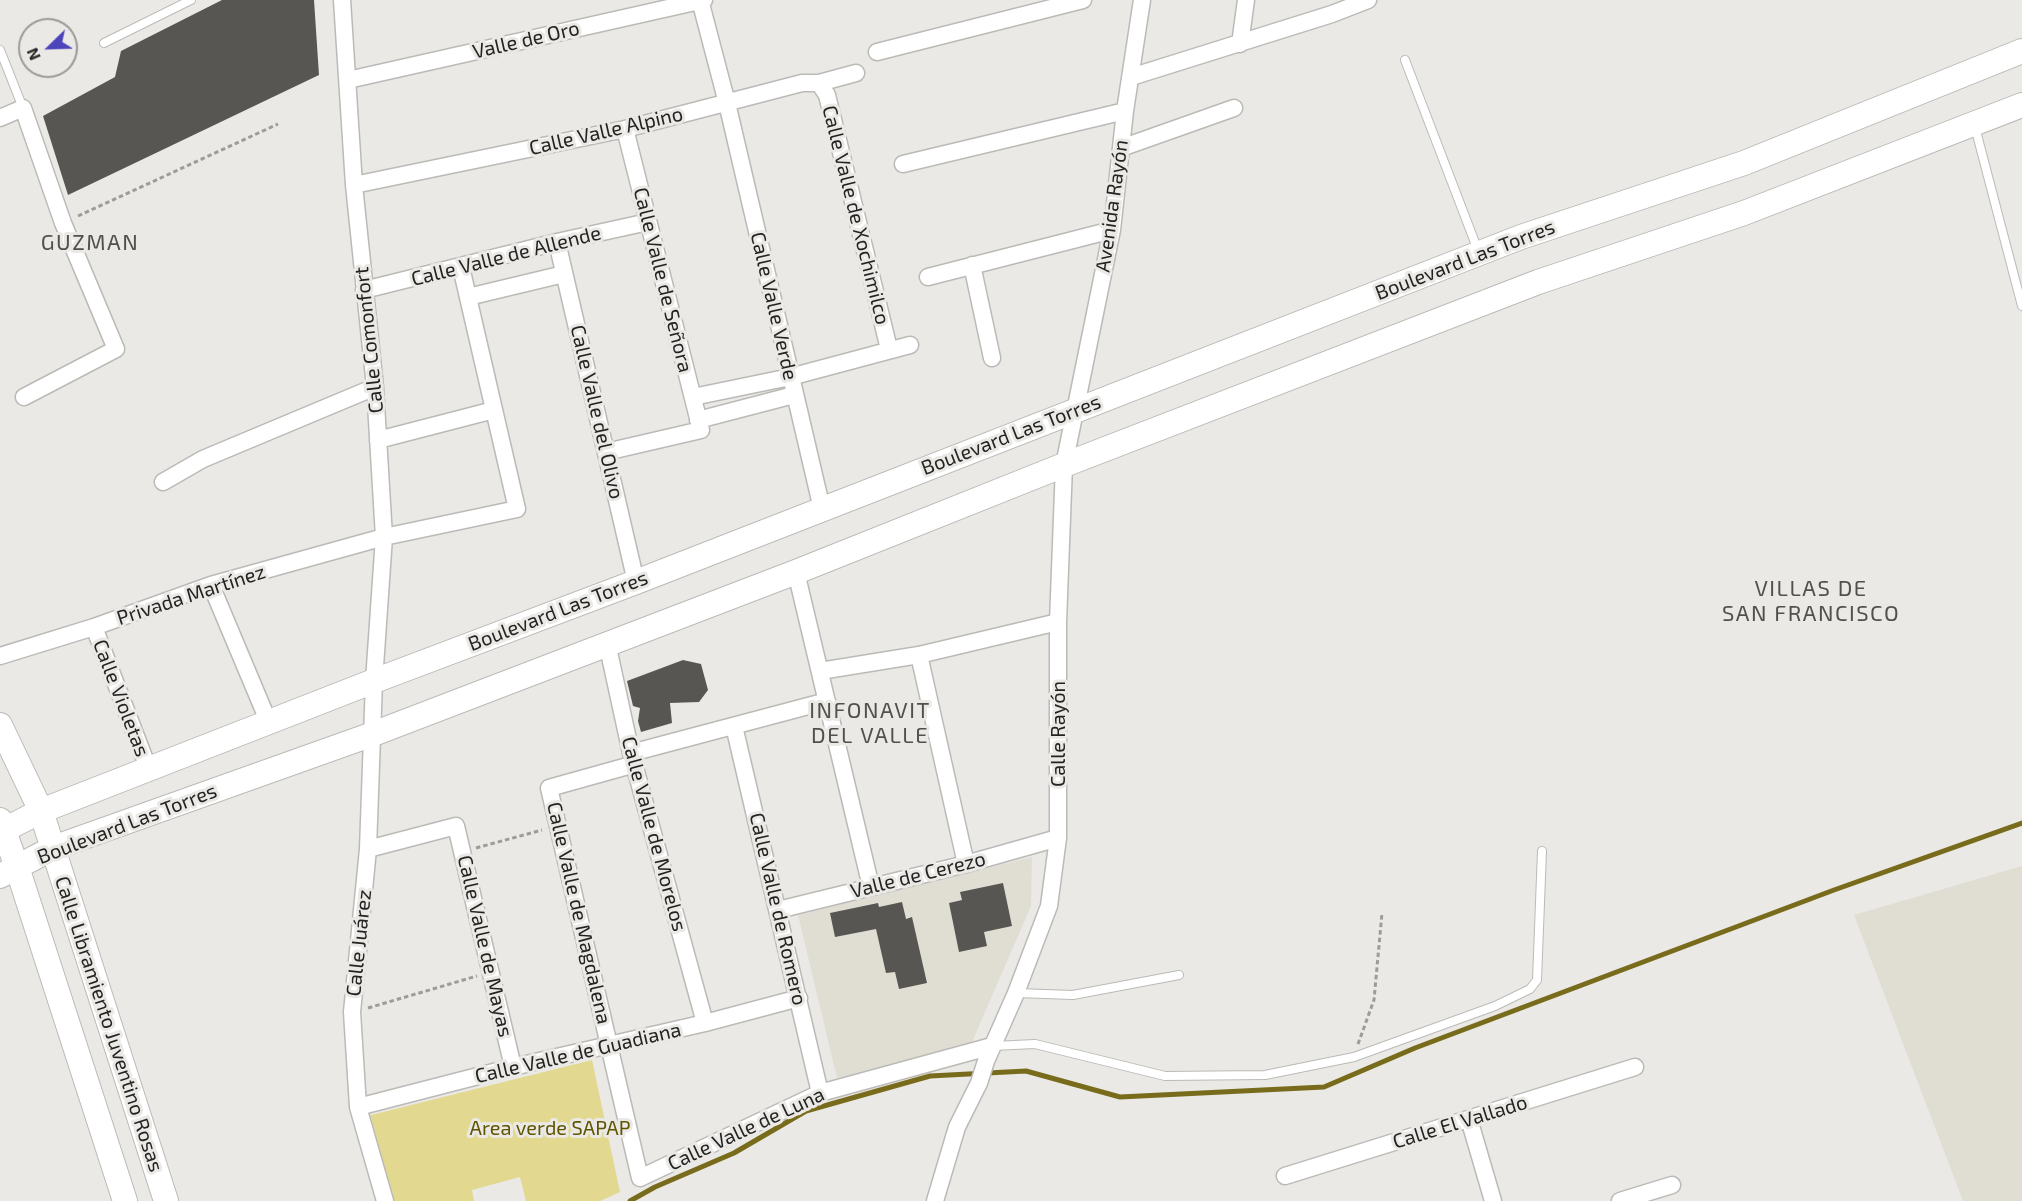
<!DOCTYPE html>
<meta charset="utf-8">
<style>
body{margin:0}
#map{position:relative;width:2022px;height:1201px;overflow:hidden;background:#eae9e6;font-family:"Exo 2",sans-serif}
canvas{display:block}
.north{position:absolute;left:18px;top:18px;width:60px;height:60px;box-sizing:border-box;background:#eae9e6;border:2px solid #9a9a98;border-radius:50%;rotate:247deg;font-size:16px;font-weight:700;line-height:24px;text-align:center;color:#232322}
.north::after{content:'';display:block;margin:auto;width:21px;height:27px;background:#4d44bb;clip-path:polygon(50% 0,100% 100%,50% 72%,0 100%)}
</style>
<div id="map">
<canvas width="2022" height="1201"></canvas>
<div class="north">N</div>
</div>
<script>
const c = document.querySelector('canvas').getContext('2d');
c.lineJoin = 'round';
function paint(path, color) { c.fillStyle = color; c.fill(path, 'evenodd'); }
const shape = rows => new Path2D(rows.map(r => 'M' + r).join(''));
function stroke(path, color, width, dash) { c.strokeStyle = color; c.lineWidth = width; c.lineCap = dash ? 'butt' : 'round'; c.setLineDash(dash || []); c.stroke(path); }
function label(font, color, halo, rows, align = 'center') {
  c.font = font + ' "Exo 2",sans-serif'; c.lineWidth = 6; c.setLineDash([]); c.textBaseline = 'middle'; c.strokeStyle = halo; c.fillStyle = color; for (const [text, x, y, turn = 0] of rows) {
    c.save(); c.translate(x, y); c.rotate((+turn || 0) * Math.PI / 180); c.textAlign = isNaN(turn) ? turn : align; if (halo) c.strokeText(text, 0, 0); c.fillText(text, 0, 0); c.restore();
  }
}
const built = shape([
 [1032,857,1031,906,969,1049,837,1078,798,915],
 [2022,866,2022,1201,1963,1201,1854,915]
]);
const green = shape([
 [592,1060,620,1192,600,1201,526,1201,520,1177,472,1190,474,1201,392,1201,367,1116]
]);
const stream = shape([
 [630,1201,655,1187,734,1153,806,1111,930,1076,1026,1071,1120,1097,1324,1087,1415,1048,1834,890,2022,823]
]);
const building = shape([
 [222,0,314,0,319,75,68,195,43,116,115,77,121,51],
 [683,660,701,664,708,690,699,702,670,703,672,723,641,732,638,721,640,708,633,706,627,681],
 [1003,883,1012,926,984,932,987,946,959,952,949,903,962,900,960,892],
 [902,902,906,919,912,917,927,983,899,989,895,972,886,973,876,929,835,937,830,913,878,903,879,907]
]);
const path = shape([
 [78,216,278,124],
 [476,848,542,830],
 [368,1008,477,976],
 [1358,1044,1374,1000,1382,913]
]);
const lane = shape([
 [104,43,191,0],
 [0,50,23,108],
 [1405,60,1479,253],
 [1975,127,2022,306],
 [1016,993,1073,995,1179,975],
 [993,1046,1035,1044,1165,1076,1265,1075,1354,1057,1495,1006,1530,989,1537,980,1542,851]
]);
const street = shape([
 [342,0,354,185,375,387,384,537,374,681,368,849,352,1012,358,1107,385,1201],
 [700,0,727,103,822,509],
 [1240,44,1246,0],
 [877,52,1083,0],
 [1131,77,1332,14,1368,0],
 [348,80,704,0],
 [819,83,827,95,889,349],
 [0,118,23,108,63,223,116,349,24,397],
 [1121,148,1234,108],
 [903,164,1125,111],
 [354,185,625,129,802,83,819,83,856,73],
 [557,242,636,582],
 [972,265,992,358],
 [928,277,1112,230],
 [364,290,557,242,648,222],
 [468,297,564,274],
 [693,397,790,377,910,345],
 [698,420,794,395],
 [378,440,494,410],
 [606,452,701,430,625,129],
 [163,482,203,459,375,387],
 [796,572,871,887],
 [211,585,269,723],
 [94,627,149,770],
 [607,643,631,753,705,1023],
 [919,655,966,864],
 [0,656,94,627,211,585,384,537,517,509,461,267],
 [820,671,919,655,1058,622],
 [734,726,820,1093],
 [631,753,827,701],
 [635,764,549,788,640,1178,820,1093,992,1046],
 [368,849,456,826,513,1067],
 [778,910,966,864,1058,838],
 [358,1107,513,1067,705,1023,799,998],
 [1469,1119,1493,1201],
 [1285,1176,1635,1067],
 [935,1201,957,1127,979,1083,986,1061,1016,993,1049,906,1058,838,1058,622,1064,465,1112,230,1125,111,1142,0],
 [1620,1201,1672,1185]
]);
const secondary = shape([
 [0,725,41,811,166,1201],
 [0,820,17,867,125,1201],
 [0,832,41,811,374,681,636,582,1521,237,1744,163,2022,51],
 [0,876,53,848,373,734,796,572,1064,465,1538,282,1744,213,2022,105]
]);
const streetNames = [
 ["Valle de Oro",526,40,-13],
 ["Calle Valle Alpino",606,131,-13],
 ["Avenida Rayón",1112,206,-82],
 ["Calle Valle de Xochimilco",856,215,76],
 ["Calle Valle de Allende",506,256,-14],
 ["Boulevard Las Torres",1465,260,-21],
 ["Calle Valle de Señora",663,280,76],
 ["Calle Valle Verde",774,306,77],
 ["Calle Comonfort",369,340,-96],
 ["Calle Valle del Olivo",597,412,77],
 ["Boulevard Las Torres",1011,435,-21],
 ["Privada Martínez",191,595,-18],
 ["Boulevard Las Torres",558,611,-21],
 ["Calle Violetas",121,698,69],
 ["Calle Rayón",1058,734,-90],
 ["Boulevard Las Torres",127,824,-21],
 ["Calle Valle de Morelos",654,834,75],
 ["Valle de Cerezo",918,875,-14],
 ["Calle Valle de Romero",778,909,77],
 ["Calle Valle de Magdalena",579,913,77],
 ["Calle Juárez",359,943,-84],
 ["Calle Valle de Mayas",485,946,77],
 ["Calle Libramiento Juventino Rosas",109,1024,72],
 ["Calle Valle de Guadiana",578,1053,-13],
 ["Calle El Vallado",1460,1122,-17],
 ["Calle Valle de Luna",746,1129,-25]
];
const parkNames = [
 ["Area verde SAPAP",550,1128]
];
const quarterNames = [
 ["GUZMAN",90,243],
 ["VILLAS DE",1811,589],
 ["SAN FRANCISCO",1811,614],
 ["INFONAVIT",870,711],
 ["DEL VALLE",870,736]
];
paint(built, '#e0ded3');
paint(green, '#e3d890');
stroke(stream, '#786c1c', 5);
paint(building, '#575653');
stroke(lane, '#bbbab7', 10);
stroke(street, '#bbbab7', 19);
stroke(secondary, '#bbbab7', 26);
stroke(path, '#9d9c9a', 3, [4.5, 3]);
stroke(lane, '#fff', 8);
stroke(street, '#fff', 16);
stroke(secondary, '#fff', 24);
label('20px', '#232322', '#eae9e6', streetNames);
label('20px', '#5f5400', '#eae9e6', parkNames);
c.letterSpacing = '1.5px';
label('22px', '#50504d', '#eae9e6', quarterNames);
c.letterSpacing = '0px';
</script>
